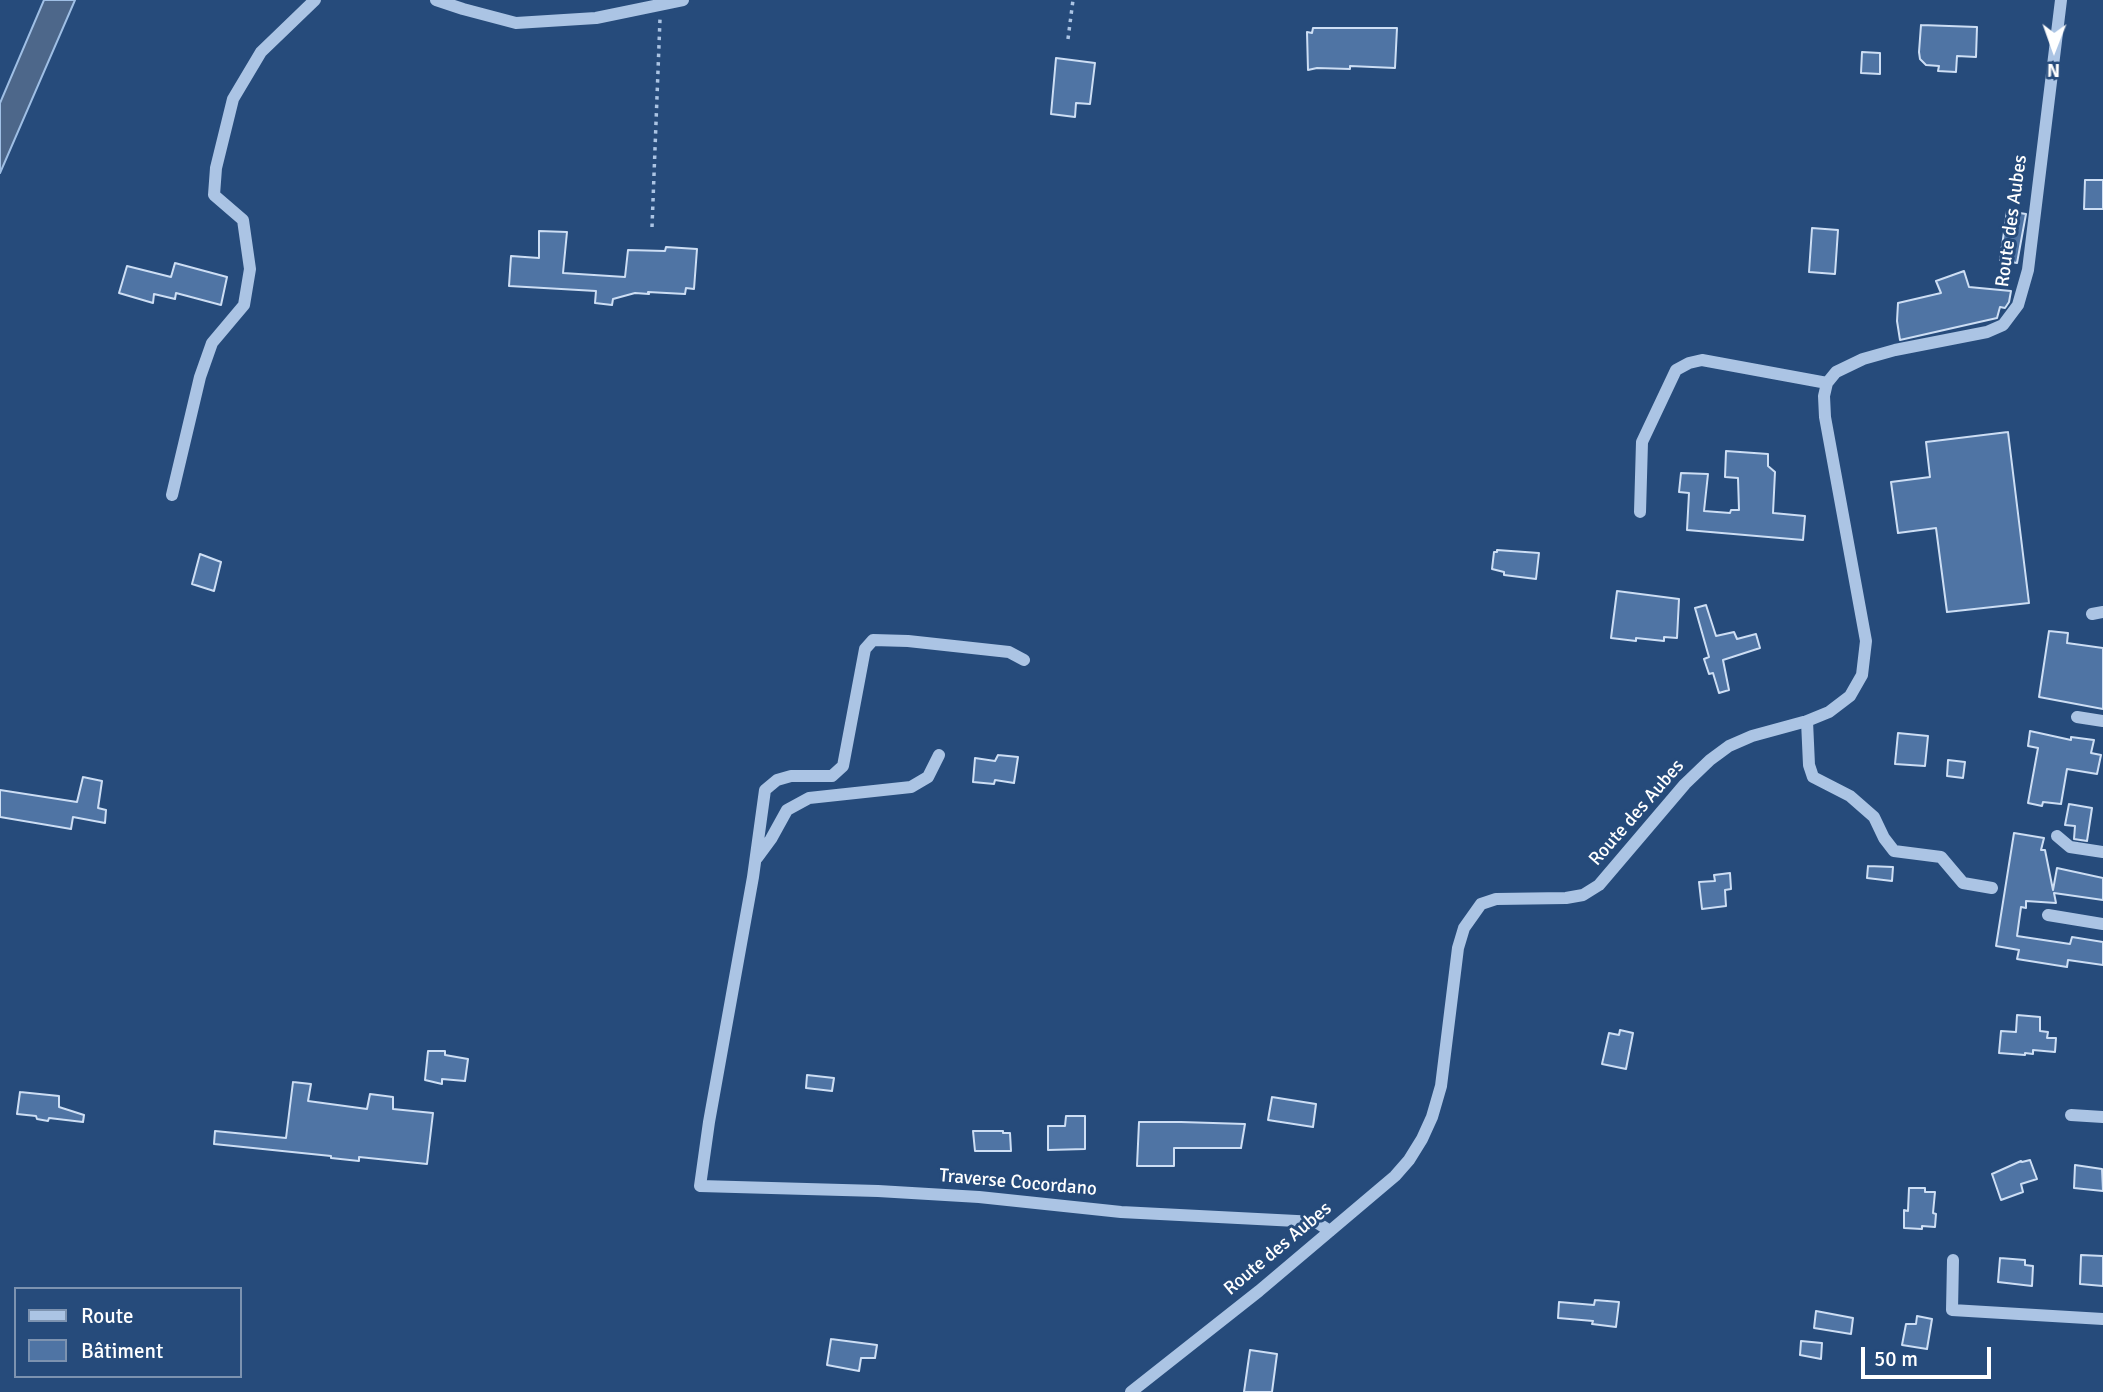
<!DOCTYPE html>
<meta charset="utf-8">
<style>
body{margin:0}
#map{position:relative;width:2103px;height:1392px;overflow:hidden;background:#264b7b;font-family:Signika,sans-serif}
canvas{display:block}
.legend{position:absolute;left:14px;top:1287px;width:228px;height:91px;box-sizing:border-box;background:#264b7b;border:2px solid #7d93b0;margin:0;padding:9px 12px;list-style:none;font-size:21px;color:#fff}
.legend li{display:flex;align-items:center;gap:14px;height:35px}
.legend b{width:35px;border:2px solid #7d93b0}
.north{position:absolute;left:2019px;top:14px;width:70px;height:70px;-webkit-text-stroke:5px #264b7b;paint-order:stroke;rotate:181deg;font-size:19px;font-weight:700;line-height:28px;text-align:center;color:#fff}
.north::after{content:'';display:block;margin:auto;width:24px;height:32px;background:#fff;clip-path:polygon(50% 0,100% 100%,50% 72%,0 100%)}
.scale{position:absolute;left:1861px;top:1347px;width:130px;height:32px;box-sizing:border-box;border:4px solid #fff;border-top:0;padding-left:9px;font-size:21px;line-height:24px;white-space:nowrap;color:#fff;-webkit-text-stroke:5px #264b7b;paint-order:stroke}
</style>
<div id="map">
<canvas width="2103" height="1392"></canvas>
<ul class="legend">
<li><b style="height:9px;background:#abc4e4"></b>Route</li>
<li><b style="height:19px;background:#4f74a4"></b>Bâtiment</li>
</ul>
<div class="north">N</div>
<div class="scale">50 m</div>
</div>
<script>
const c = document.querySelector('canvas').getContext('2d');
c.lineJoin = 'round';
function paint(path, color) { c.fillStyle = color; c.fill(path, 'evenodd'); }
const shape = rows => new Path2D(rows.map(r => 'M' + r).join(''));
function stroke(path, color, width, dash) { c.strokeStyle = color; c.lineWidth = width; c.lineCap = dash ? 'butt' : 'round'; c.setLineDash(dash || []); c.stroke(path); }
function label(font, color, halo, rows, align = 'center') {
  c.font = font + ' Signika,sans-serif'; c.lineWidth = 6; c.setLineDash([]); c.textBaseline = 'middle'; c.strokeStyle = halo; c.fillStyle = color; for (const [text, x, y, turn = 0] of rows) {
    c.save(); c.translate(x, y); c.rotate((+turn || 0) * Math.PI / 180); c.textAlign = isNaN(turn) ? turn : align; if (halo) c.strokeText(text, 0, 0); c.fillText(text, 0, 0); c.restore();
  }
}
const water = shape([
 [44,0,75,0,0,173,0,103,44,0]
]);
const building = shape([
 [1921,25,1977,27,1976,57,1957,56,1956,72,1938,71,1939,66,1926,65,1920,59,1919,52,1921,25],
 [1313,28,1397,28,1395,68,1350,66,1350,69,1317,68,1308,70,1307,32,1312,33,1313,28],
 [1862,52,1880,53,1880,74,1861,73,1862,52],
 [1056,58,1095,63,1090,104,1076,103,1075,117,1051,114,1056,58],
 [2085,180,2103,180,2103,209,2084,209,2085,180],
 [2007,211,2026,214,2017,263,2000,260,2007,211],
 [1812,228,1838,230,1835,274,1809,272,1812,228],
 [539,231,567,232,563,273,625,277,628,250,665,251,666,247,697,249,694,289,686,288,685,294,648,292,649,294,635,293,613,299,612,305,595,303,596,291,509,286,511,256,539,258,539,231],
 [175,263,227,277,221,305,176,293,175,299,154,294,153,303,119,293,127,266,171,277,175,263],
 [1964,271,1969,287,2011,291,2009,302,2005,308,2000,307,1997,318,1900,340,1897,321,1898,303,1941,293,1936,281,1964,271],
 [2008,432,2029,603,1947,612,1936,528,1898,533,1891,482,1930,477,1926,442,2008,432],
 [1726,451,1768,454,1768,466,1775,472,1773,513,1805,516,1803,540,1687,530,1689,493,1679,492,1681,473,1708,474,1704,511,1730,513,1731,510,1739,510,1738,478,1725,477,1726,451],
 [1497,550,1539,553,1536,579,1504,575,1504,572,1492,569,1494,552,1497,552,1497,550],
 [200,554,221,562,214,591,192,584,200,554],
 [1617,591,1679,599,1677,638,1664,637,1664,641,1636,638,1636,641,1611,638,1617,591],
 [1706,605,1716,636,1734,632,1737,639,1756,634,1760,648,1723,660,1729,690,1719,693,1713,673,1709,674,1704,659,1709,657,1695,608,1706,605],
 [2049,631,2068,633,2067,643,2103,648,2103,709,2039,697,2049,631],
 [2030,731,2071,740,2071,737,2094,740,2091,753,2101,755,2097,774,2067,769,2061,804,2043,802,2042,806,2028,803,2038,748,2028,746,2030,731],
 [1898,733,1928,736,1925,766,1895,764,1898,733],
 [998,755,1018,757,1014,783,995,780,994,784,973,782,975,758,995,761,998,755],
 [1948,760,1965,762,1963,778,1947,776,1948,760],
 [83,777,102,781,98,808,106,810,105,823,73,817,71,829,0,817,0,790,77,802,83,777],
 [2069,804,2092,808,2087,841,2074,839,2075,826,2065,825,2069,804],
 [2014,833,2044,838,2041,850,2045,850,2053,890,2057,868,2103,878,2103,900,2054,893,2056,903,2026,901,2026,908,2021,907,2017,936,2070,944,2072,937,2103,942,2103,965,2068,960,2067,967,2017,959,2019,950,1996,946,2014,833],
 [1868,866,1893,867,1892,881,1867,878,1868,866],
 [1730,873,1731,889,1725,890,1726,906,1702,909,1699,882,1715,881,1714,875,1730,873],
 [2017,1015,2040,1017,2040,1031,2048,1032,2047,1038,2056,1038,2055,1052,2033,1050,2033,1054,2025,1053,2025,1055,1999,1053,2001,1031,2016,1032,2017,1015],
 [1620,1030,1633,1033,1626,1069,1602,1064,1609,1033,1619,1035,1620,1030],
 [428,1051,445,1051,445,1055,468,1059,465,1081,442,1079,442,1084,425,1080,428,1051],
 [807,1075,834,1078,832,1091,806,1088,807,1075],
 [293,1082,311,1084,308,1101,367,1109,370,1094,393,1097,393,1109,433,1113,427,1164,359,1157,359,1161,331,1158,331,1156,214,1144,215,1131,286,1138,293,1082],
 [20,1092,59,1096,59,1107,84,1115,83,1122,49,1118,48,1121,37,1119,36,1116,17,1114,20,1092],
 [1272,1097,1316,1104,1313,1127,1268,1120,1272,1097],
 [1066,1116,1085,1116,1085,1149,1048,1150,1048,1126,1065,1126,1066,1116],
 [1139,1122,1181,1122,1245,1124,1241,1148,1174,1148,1174,1166,1137,1166,1139,1122],
 [973,1131,1003,1131,1003,1133,1010,1133,1011,1151,975,1151,973,1131],
 [2030,1160,2037,1179,2021,1184,2023,1192,2001,1200,1992,1174,2021,1161,2022,1162,2030,1160],
 [2075,1165,2102,1169,2103,1191,2074,1188,2075,1165],
 [1909,1188,1925,1188,1925,1192,1935,1192,1933,1213,1936,1214,1935,1227,1922,1226,1922,1229,1904,1228,1904,1210,1908,1211,1909,1188],
 [2081,1255,2103,1256,2103,1286,2080,1284,2081,1255],
 [2000,1258,2025,1260,2025,1265,2033,1266,2032,1286,1998,1282,2000,1258],
 [1595,1300,1619,1302,1616,1327,1592,1324,1593,1321,1558,1318,1559,1302,1594,1305,1595,1300],
 [1816,1311,1853,1318,1851,1334,1814,1328,1816,1311],
 [1917,1316,1932,1319,1927,1349,1902,1345,1906,1324,1916,1324,1917,1316],
 [831,1339,877,1345,875,1358,861,1358,859,1371,827,1365,831,1339],
 [1801,1341,1822,1343,1821,1359,1800,1355,1801,1341],
 [1250,1350,1277,1354,1272,1392,1244,1392,1250,1350]
]);
const path = shape([
 [1068,39,1073,0],
 [652,227,660,19]
]);
const minor = shape([
 [436,0,463,9,516,23,596,18,683,0],
 [172,495,200,377,212,343,244,305,250,269,243,220,214,195,216,168,233,99,261,52,315,0],
 [1640,512,1642,442,1676,370,1689,363,1702,360,1827,383],
 [2092,614,2103,612],
 [1024,660,1009,652,908,641,873,640,865,649,843,766,832,776,791,776,777,780,765,790,753,877,709,1122,700,1186,878,1191,979,1197,1121,1212,1316,1222,1330,1231],
 [2077,717,2103,721],
 [1807,721,1809,765,1813,777,1850,796,1874,817,1884,838,1894,851,1941,857,1963,883,1992,888],
 [2057,836,2070,847,2103,852],
 [757,858,771,839,787,810,809,798,911,787,928,777,939,755],
 [2048,915,2103,924],
 [2071,1115,2103,1117],
 [1953,1260,1952,1310,2103,1319],
 [1131,1392,1259,1291,1395,1176,1409,1160,1422,1139,1432,1117,1441,1086,1458,948,1464,928,1481,904,1496,899,1566,898,1583,895,1599,885,1685,784,1710,760,1729,746,1752,736,1807,721,1829,712,1850,696,1862,675,1866,641,1825,417,1824,396,1827,383,1836,372,1863,359,1895,350,1987,332,2003,325,2018,305,2028,270,2061,0]
]);
const streetNames = [
 ["Route des Aubes",2012,221,-82],
 ["Route des Aubes",1637,813,-49],
 ["Traverse Cocordano",1018,1183,5],
 ["Route des Aubes",1278,1249,-40]
];
paint(water, '#4d678a');
stroke(water, '#9fbfe5', 2);
paint(building, '#4f74a4');
stroke(building, '#cddef4', 2);
stroke(path, '#abc4e4', 3.5, [3.5, 5]);
stroke(minor, '#abc4e4', 12);
label('19px', '#fff', '#264b7b', streetNames);
</script>
